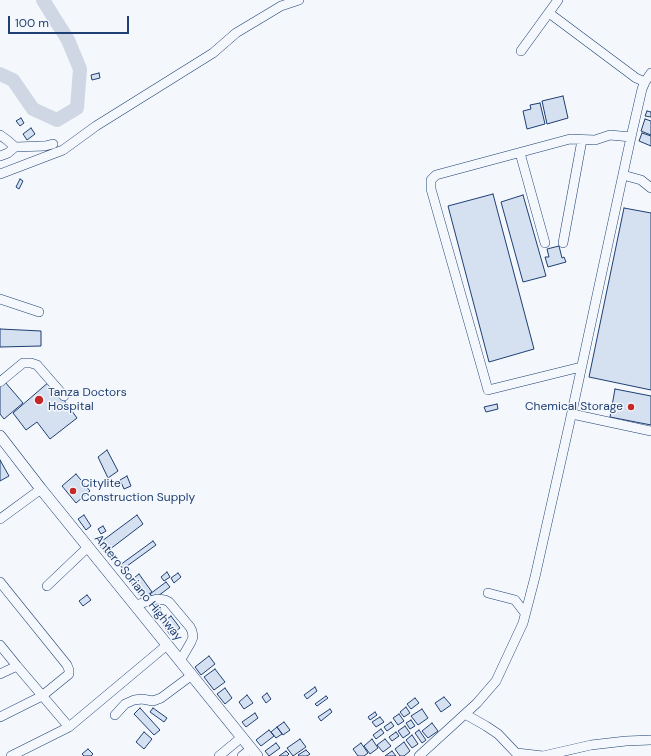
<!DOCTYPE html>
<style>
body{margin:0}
#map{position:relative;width:651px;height:756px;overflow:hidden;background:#f4f7fb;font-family:"DM Sans",sans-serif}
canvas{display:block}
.scale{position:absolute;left:8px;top:16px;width:121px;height:18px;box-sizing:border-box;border:2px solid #1d3f73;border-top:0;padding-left:5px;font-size:12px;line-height:14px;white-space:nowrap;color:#1d3f73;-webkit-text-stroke:3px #f4f7fb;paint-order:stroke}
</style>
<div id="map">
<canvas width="651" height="756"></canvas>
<div class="scale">100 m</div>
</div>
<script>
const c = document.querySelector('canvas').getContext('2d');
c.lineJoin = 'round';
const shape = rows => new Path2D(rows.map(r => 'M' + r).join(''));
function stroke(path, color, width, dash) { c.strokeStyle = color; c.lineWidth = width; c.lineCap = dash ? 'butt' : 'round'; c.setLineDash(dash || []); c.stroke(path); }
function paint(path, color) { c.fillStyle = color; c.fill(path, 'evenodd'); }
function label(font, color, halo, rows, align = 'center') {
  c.font = font + ' "DM Sans",sans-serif'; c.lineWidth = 3; c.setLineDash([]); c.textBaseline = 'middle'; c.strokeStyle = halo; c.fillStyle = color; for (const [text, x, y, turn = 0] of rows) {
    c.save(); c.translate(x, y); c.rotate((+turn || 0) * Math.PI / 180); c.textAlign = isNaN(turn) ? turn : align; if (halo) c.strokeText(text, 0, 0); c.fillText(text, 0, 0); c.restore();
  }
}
const river = shape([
 [0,74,13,80,33,109,57,120,77,108,80,69,68,40,43,0]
]);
const building = shape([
 [99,73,100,78,92,80,91,75,99,73],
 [563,96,568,118,547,124,542,101,563,96],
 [540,103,545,124,527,129,523,111,531,109,530,105,540,103],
 [647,111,651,112,651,117,645,116,647,111],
 [21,118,24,123,20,126,16,121,21,118],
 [645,119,651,121,651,135,641,131,645,119],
 [31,128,35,134,27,140,23,134,31,128],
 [642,133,651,136,651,146,639,141,642,133],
 [20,179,23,181,19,189,16,187,20,179],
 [493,194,534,349,489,362,448,206,493,194],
 [523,195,546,276,523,282,501,202,523,195],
 [624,208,651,213,651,390,589,377,624,208],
 [559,246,562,258,564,257,566,262,548,267,545,257,549,257,547,249,559,246],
 [0,329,41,331,41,346,0,347,0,329],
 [50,381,77,418,50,439,37,422,26,430,13,413,50,381],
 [5,382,23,403,4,419,0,414,0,386,5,382],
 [615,389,651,396,651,425,610,417,615,389],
 [497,404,498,409,486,412,484,407,497,404],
 [107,450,118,471,108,478,98,457,107,450],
 [0,460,9,476,0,481,0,460],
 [76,474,90,491,76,503,62,486,76,474],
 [127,476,131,486,124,489,120,480,127,476],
 [84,515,91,526,86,530,78,519,84,515],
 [137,515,143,524,105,553,98,544,137,515],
 [103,526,106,531,101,534,98,529,103,526],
 [153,541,156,545,123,569,120,565,153,541],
 [167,572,170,577,164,581,161,577,167,572],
 [178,573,181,577,174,583,171,578,178,573],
 [139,574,152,592,142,599,130,581,139,574],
 [166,582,170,587,154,599,150,594,166,582],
 [87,595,91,600,83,606,79,601,87,595],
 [156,603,161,610,158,612,153,605,156,603],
 [171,616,180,628,170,635,162,623,171,616],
 [209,656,215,664,201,675,195,667,209,656],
 [215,669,225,682,214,690,204,677,215,669],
 [315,687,317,691,307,699,304,695,315,687],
 [225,688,232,698,225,704,217,694,225,688],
 [267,693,271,699,266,703,262,697,267,693],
 [247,695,253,703,244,709,239,702,247,695],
 [326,696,328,698,317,706,315,704,326,696],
 [444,697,451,705,441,712,435,703,444,697],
 [415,698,419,703,411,709,407,704,415,698],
 [406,707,410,713,404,717,400,712,406,707],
 [140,708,160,730,154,735,134,714,140,708],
 [153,708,167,718,164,722,150,712,153,708],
 [330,709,332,712,321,721,318,717,330,709],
 [422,709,428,718,418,725,411,716,422,709],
 [375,712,377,715,370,720,368,717,375,712],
 [255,713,258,718,246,727,242,722,255,713],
 [399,714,404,721,398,725,393,718,399,714],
 [380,717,384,722,376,727,372,722,380,717],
 [411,720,415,726,410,729,406,723,411,720],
 [284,722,290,730,283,735,277,727,284,722],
 [391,722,394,726,387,731,384,727,391,722],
 [432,723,438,731,428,738,422,731,432,723],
 [405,726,410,733,403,738,398,731,405,726],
 [277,727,282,734,276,738,271,732,277,727],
 [381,729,384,733,376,739,373,735,381,729],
 [269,730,274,736,261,746,256,740,269,730],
 [419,730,426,740,422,743,415,733,419,730],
 [144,732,152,739,144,749,136,742,144,732],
 [396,732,399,736,392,741,389,737,396,732],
 [412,735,418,744,412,748,406,740,412,735],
 [300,739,306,747,293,756,287,748,300,739],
 [372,739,378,748,370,754,364,746,372,739],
 [385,739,391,746,383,752,377,745,385,739],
 [404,742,410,751,404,756,400,756,395,749,404,742],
 [276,743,280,748,269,756,265,751,276,743],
 [361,743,368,753,364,756,358,756,353,749,361,743],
 [88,749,93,754,91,756,84,756,82,754,88,749],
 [306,750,310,754,307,756,299,756,298,755,306,750],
 [286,751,289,754,287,756,279,756,286,751],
 [392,751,396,756,385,756,392,751]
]);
const minor = shape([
 [549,13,636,78,645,82],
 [521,51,558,0],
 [0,135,7,140,15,147,45,146,53,144],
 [520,153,545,243],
 [0,156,8,153,15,147],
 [0,174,63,150,96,126,213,53,236,33,281,6,299,0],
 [623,175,641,180,651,188],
 [563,243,582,140],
 [0,299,39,312],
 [581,367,488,390,431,189,431,180,436,175,570,139,595,140,610,135,631,137],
 [0,382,23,363,31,363,37,365,64,396],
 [572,414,651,431],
 [0,519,41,489],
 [0,582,67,665,69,670,69,674,42,696,0,717],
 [47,586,88,547],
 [488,593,515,600,525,613],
 [135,605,157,599,165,600,169,602,190,627,192,631,193,637,191,642,180,661],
 [0,645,17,666,69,727],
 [0,674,17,666],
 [465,714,486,726,498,734,519,756],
 [115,715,125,704,134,700,142,699,153,701,161,698,192,675],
 [517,753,543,756,591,745,626,741,651,740],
 [11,756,69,727,167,645],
 [219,756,242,737],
 [242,756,251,749],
 [419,756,477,703,496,681,523,623,535,577,570,421,631,137,642,89,645,82,651,73]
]);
const major = shape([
 [0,436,41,489,88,547,257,756]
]);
const markers = [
 [39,400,5,"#c62828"],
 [631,407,4,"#c62828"],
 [73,491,4,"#c62828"]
];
const poiNames = [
 ["Tanza Doctors",48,393],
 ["Hospital",48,407],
 ["Chemical Storage",623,407,"right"],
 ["Citylite",81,484],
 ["Construction Supply",81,498]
];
const streetNames = [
 ["Antero Soriano Highway",138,588,51]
];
stroke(river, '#cfd7e4', 14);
paint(building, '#d5e0f0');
stroke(building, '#1d3f73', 1);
stroke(minor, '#1d3f73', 10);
stroke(major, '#1d3f73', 12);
stroke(minor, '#f4f7fb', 9);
stroke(major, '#f4f7fb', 11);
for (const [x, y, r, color] of markers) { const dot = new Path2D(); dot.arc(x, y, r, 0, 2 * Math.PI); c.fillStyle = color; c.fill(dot); stroke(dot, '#f4f7fb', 1.5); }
label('12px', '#1d3f73', '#f4f7fb', poiNames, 'left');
label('12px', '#1d3f73', '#f4f7fb', streetNames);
</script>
